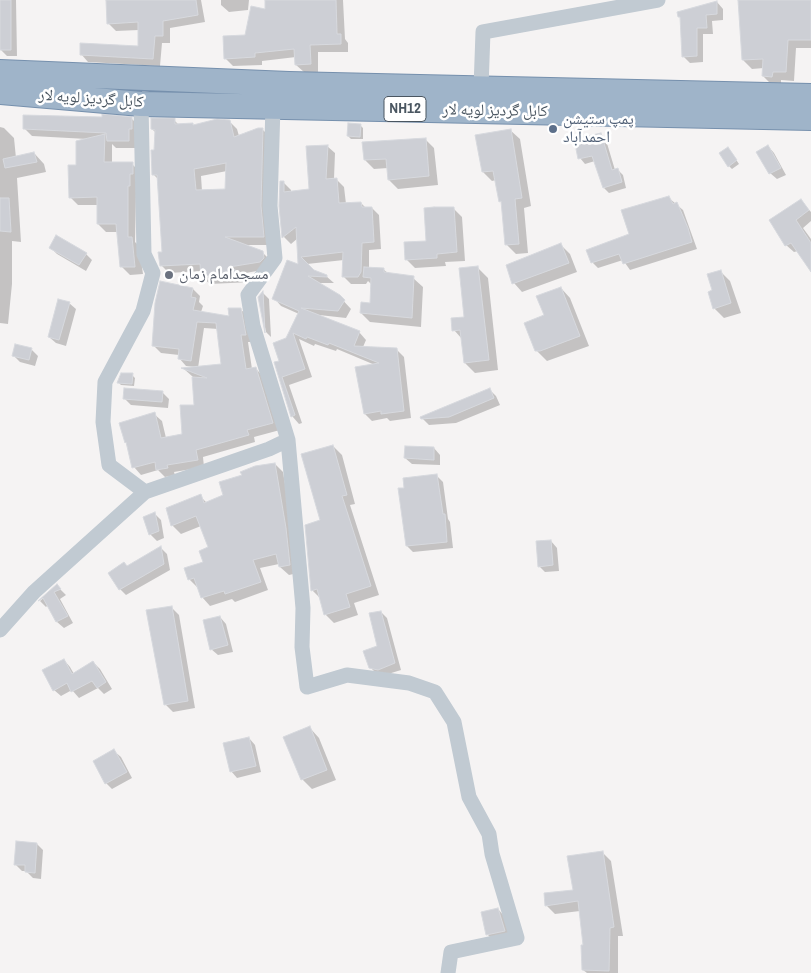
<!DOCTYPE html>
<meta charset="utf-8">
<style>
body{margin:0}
canvas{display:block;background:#f5f3f3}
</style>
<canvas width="811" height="973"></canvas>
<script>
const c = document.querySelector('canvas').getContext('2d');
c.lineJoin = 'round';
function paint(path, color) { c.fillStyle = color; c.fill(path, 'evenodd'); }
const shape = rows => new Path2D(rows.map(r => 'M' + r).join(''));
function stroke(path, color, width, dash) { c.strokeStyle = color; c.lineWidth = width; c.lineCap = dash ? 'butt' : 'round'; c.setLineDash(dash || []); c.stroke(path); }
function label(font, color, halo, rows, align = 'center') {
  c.font = font + ' "Archivo Narrow","Noto Naskh Arabic",sans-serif'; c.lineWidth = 5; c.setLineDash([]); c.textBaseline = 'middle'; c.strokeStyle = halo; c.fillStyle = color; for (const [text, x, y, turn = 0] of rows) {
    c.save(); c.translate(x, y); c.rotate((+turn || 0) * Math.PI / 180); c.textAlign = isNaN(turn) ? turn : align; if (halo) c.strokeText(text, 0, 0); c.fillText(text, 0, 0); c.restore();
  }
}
const shadow = shape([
 [0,0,16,0,17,56,7,56,1,50],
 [107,0,201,0,205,22,170,28,170,43,162,43,160,66,88,62,81,54,140,48,139,30,116,31,108,23],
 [221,0,249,0,248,10,229,12,221,5],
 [266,0,343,0,345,39,348,43,348,52,318,52,318,72,304,72,296,65,296,57,262,61,262,65,233,66,225,58,267,11],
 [739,0,811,0,811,48,796,48,794,81,781,80,781,85,772,85,763,76,764,68,752,69,743,60],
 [717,2,723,9,723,20,712,21,713,34,703,34,703,62,690,63,683,56,681,19,679,16],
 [131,118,139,126,136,148,116,148,112,144,112,163,132,164,140,172,136,194,135,242,139,246,143,274,130,275,122,267,118,232,106,232,98,224,98,205,78,205,70,197,77,166,87,139,32,136,24,128],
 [174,120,179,125,192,124,194,126,229,121,237,129,239,136,262,129,270,137,271,245,242,245,262,252,270,260,268,269,240,274,251,282,210,284,202,277,202,271,169,273,161,265,163,254,159,180,153,174,156,133,152,129],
 [227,171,226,191,202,191,201,176],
 [360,125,363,128,363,139,351,139,348,136],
 [0,127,4,128,14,138,16,158,34,153,44,164,46,172,17,178,21,242,12,241,12,284,8,324,0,323],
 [510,130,520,139,531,206,524,208,528,253,516,254,507,245,503,204,500,201,496,180,492,181,483,172],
 [601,134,606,140,615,170,618,170,623,175,626,188,609,193,604,188,595,161,585,164,580,158],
 [425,139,434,148,438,185,398,189,389,180,388,168,374,169,365,160],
 [327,146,335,153,334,179,336,179,344,187,346,204,361,203,366,208,372,208,379,215,381,249,369,250,369,268,383,269,389,274,413,278,423,287,421,327,370,322,361,313,371,305,372,285,368,281,366,284,351,284,343,276,344,260,307,264,314,271,326,276,334,283,317,283,339,296,351,309,346,318,319,315,359,332,366,340,363,347,396,349,404,357,411,418,390,421,387,418,372,421,365,414,375,365,337,349,336,351,315,344,314,346,299,339,312,377,289,385,302,423,299,424,292,416,276,363,281,362,287,339,299,314,281,306,274,298,300,266,298,238,291,244,284,237,281,206,283,182,291,190,291,192,310,191],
 [768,146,774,153,786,175,777,179,770,173],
 [731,152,739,164,732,169,729,166],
 [669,198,683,210,697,249,630,270,623,260,598,268,592,262,631,235],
 [801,201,811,212,811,221,803,228,811,239,811,270,798,251,794,252,786,245],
 [453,208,462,217,465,261,445,262,446,266,415,268,407,260,427,242],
 [561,245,570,254,577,272,522,292,514,283],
 [51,248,86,254,92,260,86,271,57,254],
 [478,268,488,278,498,370,475,373,465,363,462,339,454,330,465,318],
 [720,271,730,281,741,313,724,318,714,308,714,291],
 [561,288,570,298,589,346,547,361,537,351,545,316],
 [193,289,200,296,199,302,203,306,201,312,230,317,240,309,248,316,253,342,248,342,252,369,255,368,263,376,280,430,254,437,255,442,203,457,204,467,174,472,175,475,165,477,158,470,141,475,134,467,128,444,126,442,154,414,162,421,166,438,183,435,195,407,193,377,184,369,196,367,186,366,179,358,179,355,161,353,153,345],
 [204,328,218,329,223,366,198,368],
 [263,293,269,299,271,337,266,332,259,298],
 [69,303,76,309,66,346,56,343,49,337],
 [31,349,38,356,35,366,20,362,13,355],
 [132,375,135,378,134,386,121,385,118,382],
 [490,390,496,396,500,405,456,423,429,425,422,418],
 [162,392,169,399,168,408,131,405,124,398],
 [333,446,342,455,355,504,350,505,379,595,354,603,358,615,334,623,325,614,321,599,312,590],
 [434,448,440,455,440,465,412,464,405,458],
 [275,464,283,472,294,538,298,573,289,575,280,567,279,564,260,568,268,590,235,602,232,599,210,606,202,597,198,588,189,579,205,563,209,548,201,526,181,534,172,525,167,509,200,496,207,503,224,496],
 [437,476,443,482,448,519,450,522,453,548,413,552,407,546,405,489],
 [155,514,161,520,164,538,157,541,150,534],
 [551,541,557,548,559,571,545,572,539,566],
 [161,548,167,554,170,570,126,595,120,589,128,567],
 [57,586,66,595,60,599,73,623,64,628,57,622,48,605,46,607,40,601],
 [171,607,179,615,195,708,173,712,165,704],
 [381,612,387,618,401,670,385,675,377,674,371,668,378,647],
 [220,617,226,624,233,652,218,655,211,649],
 [64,660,70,667,74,674,93,662,100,669,112,689,104,694,98,688,79,698,72,690,61,696,54,690],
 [310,728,319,738,336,780,312,789,302,779],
 [249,738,255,745,261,772,237,778,231,771],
 [114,751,121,757,132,778,112,789,106,783],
 [37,844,43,850,41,879,33,878,26,871,22,871,15,864],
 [602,852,611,861,623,936,618,936,618,973,587,973,583,970,585,946,580,911,555,914,546,905,574,891],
 [498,909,504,916,511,937,494,941,487,934]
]);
const building = shape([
 [0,0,11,0,11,50,0,50,0,0],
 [106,0,196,0,198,15,163,21,163,36,155,36,153,59,80,55,80,43,138,46,138,22,107,24,106,0],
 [265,0,336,0,337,34,341,34,341,44,310,45,311,64,295,65,294,49,255,53,255,57,224,59,223,36,245,35,251,6,265,9,265,0],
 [738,0,811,0,811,40,788,40,786,72,773,72,772,77,762,76,763,59,742,60,738,0],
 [717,1,717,14,706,15,707,28,697,28,697,56,682,57,680,17,678,17,677,12,717,1],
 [102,114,132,117,132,129,129,129,129,141,107,141,106,133,23,129,23,115,102,117,102,114],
 [151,118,175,118,175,124,193,123,193,125,217,119,230,120,234,137,258,128,263,128,261,206,264,237,225,237,263,251,264,258,260,262,229,267,245,275,201,277,200,264,160,266,158,252,162,252,157,175,152,175,151,150,154,150,155,130,151,129,151,118],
 [226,163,225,189,196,190,194,169,226,163],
 [348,123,361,124,360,137,347,136,348,123],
 [511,129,522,198,515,199,519,244,505,245,501,201,499,202,493,171,482,172,475,135,511,129],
 [601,133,612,170,618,168,622,182,603,188,592,156,578,159,574,139,601,133],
 [105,134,104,162,133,162,133,174,130,174,130,186,128,186,128,237,132,237,135,267,120,267,116,224,97,224,97,197,69,198,68,165,76,165,76,141,105,134],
 [426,138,429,176,388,180,386,159,364,160,362,142,426,138],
 [328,145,326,179,337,178,339,203,361,202,362,207,372,207,374,242,362,243,361,272,358,277,342,277,343,252,301,257,314,270,327,275,327,277,308,276,340,295,345,300,338,311,301,308,360,331,354,346,397,348,404,411,381,414,381,411,364,414,355,367,379,363,329,343,328,345,307,337,306,339,293,333,305,369,282,377,295,415,291,417,274,362,279,361,273,343,286,338,299,311,272,299,287,260,298,264,296,227,282,238,279,206,280,181,284,181,284,192,309,189,306,146,328,145],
 [768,145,781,168,769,174,756,152,768,145],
 [728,147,737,160,728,167,719,153,728,147],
 [34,152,37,162,5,168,3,159,34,152],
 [669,196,673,204,677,202,688,228,692,242,623,264,619,254,591,263,586,250,629,234,621,210,669,196],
 [0,198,9,198,11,232,0,231,0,198],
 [801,199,809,210,796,220,811,243,811,272,791,243,785,246,769,220,801,199],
 [434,207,454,207,457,252,437,254,437,258,405,260,404,242,426,241,424,208,434,207],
 [56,235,87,253,79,265,49,248,56,235],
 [561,243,569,263,512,284,506,265,561,243],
 [478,266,489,360,464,363,460,330,452,331,451,318,464,317,459,268,478,266],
 [364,267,384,268,384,272,414,276,412,318,360,313,361,302,370,303,371,278,363,277,364,267],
 [721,270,731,303,713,309,708,292,712,290,707,274,721,270],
 [160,281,193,288,191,297,196,298,193,310,229,316,228,308,241,308,246,335,241,335,246,369,256,367,273,423,247,430,249,435,196,450,198,460,167,465,168,468,156,470,155,462,132,468,126,442,125,443,119,423,155,412,161,438,182,434,180,405,194,405,192,377,207,378,181,368,221,364,216,323,197,322,191,361,178,359,179,349,152,346,155,303,160,281],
 [561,287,580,336,540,351,535,351,524,323,544,315,536,296,561,287],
 [263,291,265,333,258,297,263,291],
 [58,299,70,302,59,340,48,337,58,299],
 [15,344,32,348,29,360,12,356,15,344],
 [121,373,133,373,132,384,117,383,121,373],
 [124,388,163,391,162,402,123,399,124,388],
 [490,388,494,398,449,417,421,419,420,417,490,388],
 [333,445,347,495,342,496,371,586,346,594,350,607,324,615,317,589,311,591,305,525,320,520,301,454,333,445],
 [405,446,434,447,434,460,404,458,405,446],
 [275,463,286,528,290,565,279,567,276,554,253,560,261,582,225,594,224,591,201,598,194,578,188,580,184,568,203,562,199,551,208,547,196,516,171,526,166,508,201,494,204,503,223,495,219,482,242,475,240,472,255,466,275,463],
 [437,474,443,514,445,514,447,542,406,546,398,488,404,488,403,478,437,474],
 [155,512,159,531,149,535,143,517,155,512],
 [551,540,553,565,538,567,536,541,551,540],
 [161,546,164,564,119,590,108,573,124,562,127,566,161,546],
 [57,584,61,589,54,592,68,616,56,622,43,598,38,601,57,584],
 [172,606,188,701,164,705,146,610,172,606],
 [381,611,395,663,378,670,369,668,363,651,377,646,369,613,381,611],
 [220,616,228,645,210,650,203,620,220,616],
 [64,659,72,674,93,661,106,682,97,688,92,681,71,692,67,683,53,691,42,670,64,659],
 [310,726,327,770,301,780,283,737,310,726],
 [249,737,256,766,230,772,223,743,249,737],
 [114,749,127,772,105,784,93,761,114,749],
 [16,841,37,843,35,873,25,872,25,865,14,865,16,841],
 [603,851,614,927,610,928,609,971,582,970,581,945,583,945,578,901,545,906,544,893,573,890,567,856,603,851],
 [498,908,505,931,486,935,481,912,498,908]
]);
const minor = shape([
 [481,88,483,32,658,0],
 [141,104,144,254,153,273,143,311,105,382,103,422,109,465,145,492],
 [273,106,270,206,275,258,248,295,253,326,288,440,303,608,302,647,307,687,347,675,409,683,435,692,454,722,469,797,489,834,492,854,517,938,451,952,448,973],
 [0,630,34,592,145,492,269,449,288,440]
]);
const trunk = shape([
 [0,72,289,84,811,96],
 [0,92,141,104,811,118]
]);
const markers = [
 [553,129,5,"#5c6f8a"],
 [169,275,5,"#6b7280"]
];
const shields = [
 [405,109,42]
];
const shieldNames = [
 ["NH12",405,109]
];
const streetNames = [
 ["کابل گردیز لویه لار",91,99,4],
 ["کابل گردیز لویه لار",495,111,1]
];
const serviceNames = [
 ["پمپ ستیشن",563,120],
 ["احمدآباد",563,138]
];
const worshipNames = [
 ["مسجدامام زمان",179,275]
];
paint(shadow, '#0003');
paint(building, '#cdcfd5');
stroke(building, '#d7d9de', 1);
stroke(trunk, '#7690ad', 26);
stroke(minor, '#c1cad2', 15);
stroke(trunk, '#9fb4c9', 24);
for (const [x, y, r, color] of markers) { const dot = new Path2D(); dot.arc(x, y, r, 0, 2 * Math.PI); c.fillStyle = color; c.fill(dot); stroke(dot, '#fff', 2); }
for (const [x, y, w] of shields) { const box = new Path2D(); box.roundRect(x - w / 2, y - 12.5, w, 25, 4); c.fillStyle = '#fff'; c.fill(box); stroke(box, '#4a5661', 1); }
label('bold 15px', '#4a5661', null, shieldNames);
label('16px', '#4a5661', '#fff', streetNames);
label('16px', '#4e5e75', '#fff', serviceNames, 'left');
label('16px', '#5b616d', '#fff', worshipNames, 'left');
</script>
